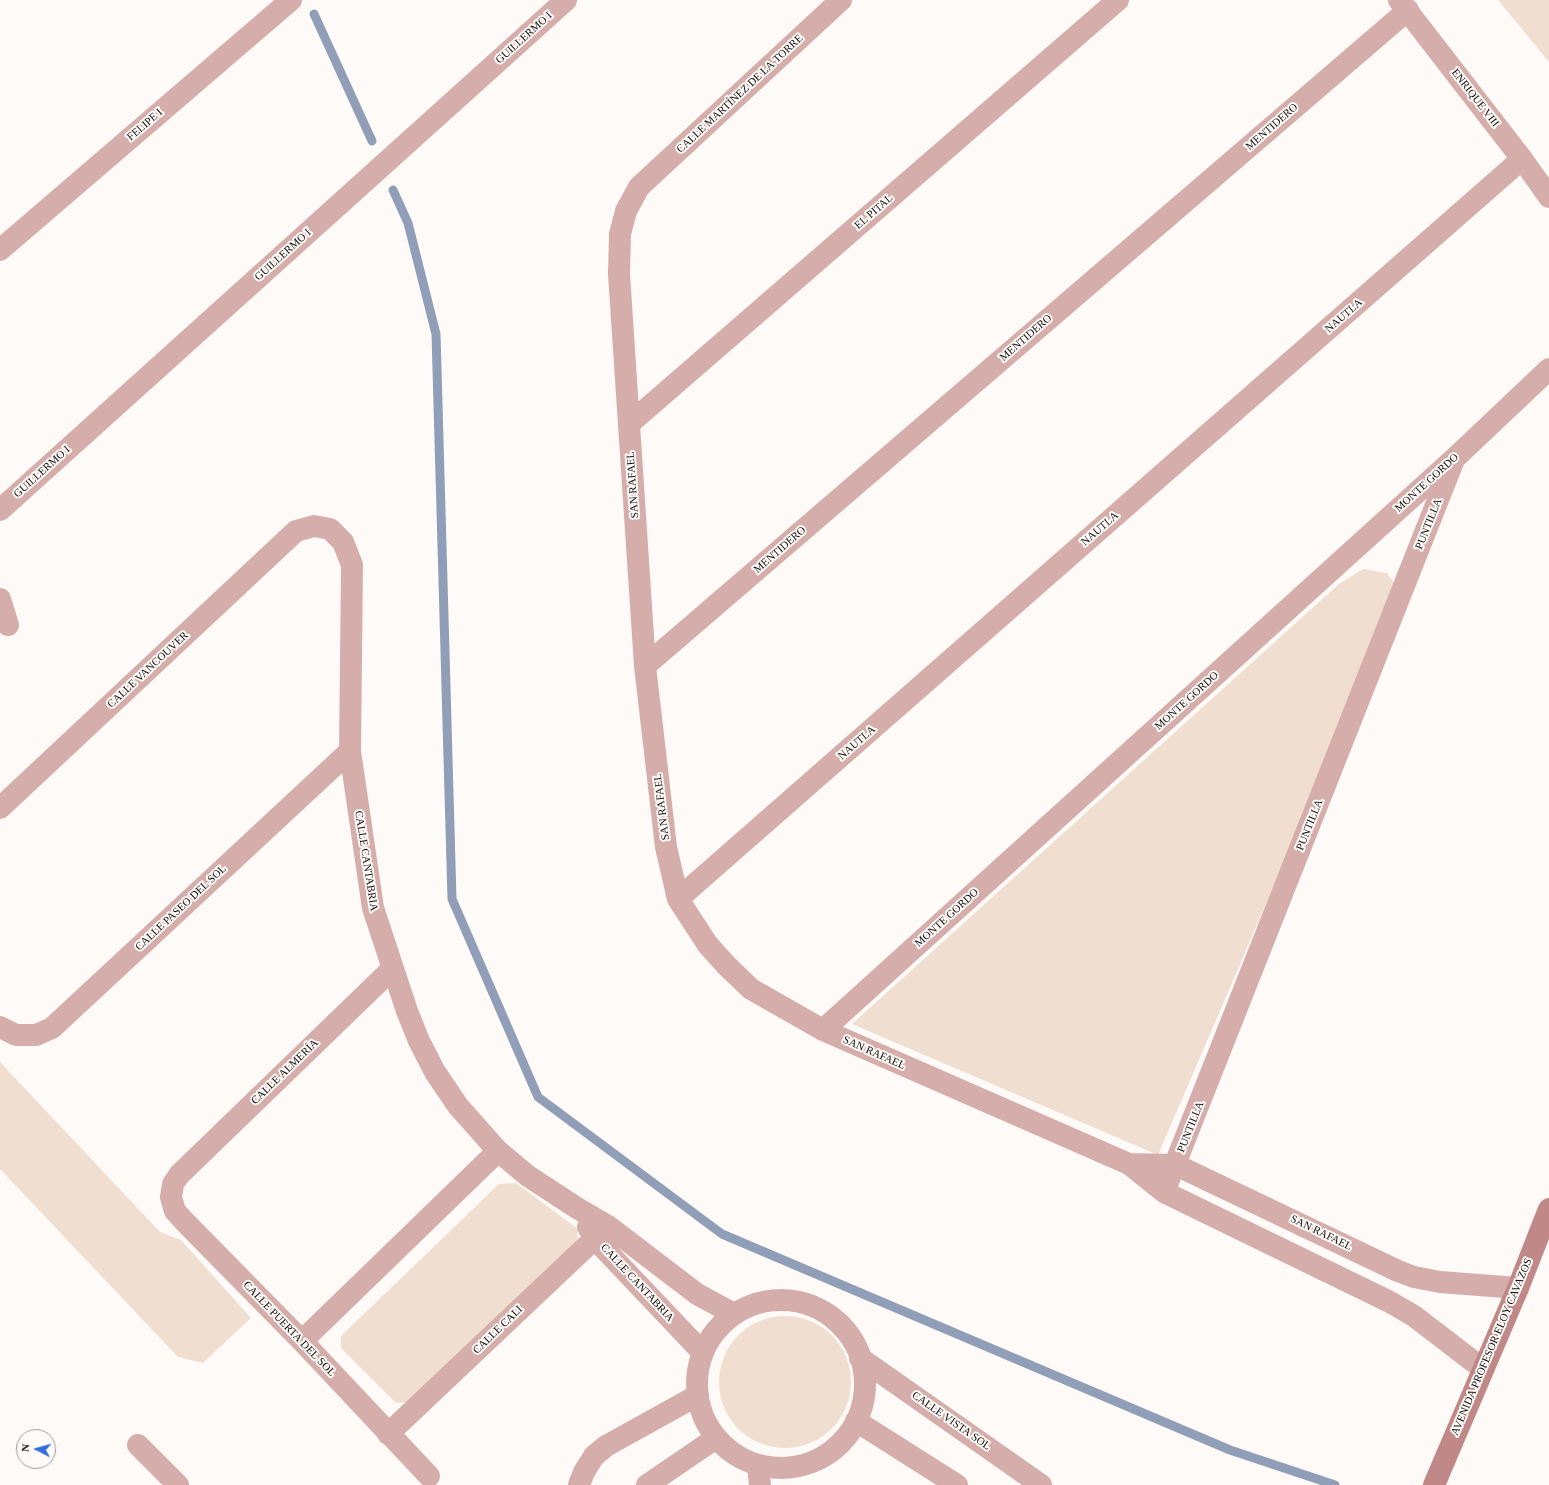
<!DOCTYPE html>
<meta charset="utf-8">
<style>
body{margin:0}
#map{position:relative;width:1549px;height:1485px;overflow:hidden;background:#fefaf7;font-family:"Times New Roman",serif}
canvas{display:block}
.north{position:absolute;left:16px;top:1429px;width:40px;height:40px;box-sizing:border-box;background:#fefaf7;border:1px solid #9f9c9a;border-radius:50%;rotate:276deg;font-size:11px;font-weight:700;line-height:16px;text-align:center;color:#100f0e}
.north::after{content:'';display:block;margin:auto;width:14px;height:18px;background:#346cda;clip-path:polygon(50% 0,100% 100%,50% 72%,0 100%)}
</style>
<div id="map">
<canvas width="1549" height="1485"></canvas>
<div class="north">N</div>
</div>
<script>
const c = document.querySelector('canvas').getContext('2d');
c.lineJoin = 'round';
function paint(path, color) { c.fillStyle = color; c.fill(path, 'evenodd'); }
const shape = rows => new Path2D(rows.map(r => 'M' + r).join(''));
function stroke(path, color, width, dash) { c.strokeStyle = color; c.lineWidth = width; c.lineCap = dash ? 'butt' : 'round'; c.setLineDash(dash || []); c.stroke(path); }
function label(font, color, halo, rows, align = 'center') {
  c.font = font + ' "Times New Roman",serif'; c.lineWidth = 4; c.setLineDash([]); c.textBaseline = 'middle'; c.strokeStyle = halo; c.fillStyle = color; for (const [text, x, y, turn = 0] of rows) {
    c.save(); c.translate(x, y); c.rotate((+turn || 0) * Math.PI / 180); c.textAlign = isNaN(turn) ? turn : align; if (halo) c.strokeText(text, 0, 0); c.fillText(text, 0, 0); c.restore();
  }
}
const green = shape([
 [1498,0,1549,0,1549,62],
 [1363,569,1387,573,1400,592,1158,1155,852,1024,1339,584],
 [0,1062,160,1232,181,1240,251,1318,203,1363,178,1357,0,1169],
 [516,1183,578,1229,577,1241,410,1402,396,1403,341,1348,341,1336,499,1184],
 '719 1382a66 66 0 1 1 132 0a66 66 0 1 1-132 0Z'
]);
const stream = shape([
 [314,14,372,141],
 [393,190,408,223,436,334,452,899,538,1097,722,1234,1230,1450,1335,1485]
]);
const minor = shape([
 [841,0,639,187,626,211,620,234,619,274,645,666,666,847,678,899,708,945,727,966,751,989,823,1030,1129,1164,1164,1192,1390,1302,1414,1316,1483,1369],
 [1399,0,1522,159,1549,197],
 [0,250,291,0],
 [629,424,1118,0],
 [0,510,566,0],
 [0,599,8,625],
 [645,666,1408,10],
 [0,808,296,531,314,526,330,529,343,542,352,565,350,751,373,908,407,1011,419,1041,435,1072,458,1106,498,1151,528,1176,577,1208,608,1226,697,1294,734,1314],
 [678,899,1522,159],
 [392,969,179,1175,173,1184,171,1197,175,1211,184,1221,302,1341,429,1476],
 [0,1027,16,1035,36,1035,52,1028,350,751],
 [823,1030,1455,458,1549,369],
 [1129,1164,1176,1165,1398,1271,1414,1277,1440,1282,1518,1288],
 [1164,1192,1453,462],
 [588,1227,594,1238,703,1353],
 '697 1384a84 84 0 1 1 168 0a84 84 0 1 1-168 0Z',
 [302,1341,498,1151],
 [860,1358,1041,1485],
 [856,1421,957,1485],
 [388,1434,608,1226],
 [138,1445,178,1485],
 [758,1465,760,1485],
 [579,1485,584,1472,594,1456,606,1446,698,1395],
 [647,1485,716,1438]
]);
const secondary = shape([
 [1434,1485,1518,1288,1549,1209]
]);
const streetNames = [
 ["GUILLERMO I",524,38,-42],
 ["CALLE MARTÍNEZ DE LA TORRE",740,94,-43],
 ["ENRIQUE VIII",1475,98,52],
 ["FELIPE I",145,125,-41],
 ["MENTIDERO",1272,127,-41],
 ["EL PITAL",874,212,-41],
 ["GUILLERMO I",283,255,-42],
 ["NAUTLA",1344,316,-41],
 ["MENTIDERO",1026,338,-41],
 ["GUILLERMO I",42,472,-42],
 ["MONTE GORDO",1427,483,-42],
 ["SAN RAFAEL",633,485,-94],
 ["PUNTILLA",1429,524,-68],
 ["NAUTLA",1100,529,-41],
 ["MENTIDERO",780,550,-41],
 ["CALLE VANCOUVER",148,670,-43],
 ["MONTE GORDO",1187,701,-42],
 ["NAUTLA",857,743,-41],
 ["SAN RAFAEL",662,807,-97],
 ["PUNTILLA",1310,825,-68],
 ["CALLE CANTABRIA",366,861,81],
 ["CALLE PASEO DEL SOL",181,908,-43],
 ["MONTE GORDO",947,918,-42],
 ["SAN RAFAEL",874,1053,24],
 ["CALLE ALMERÍA",285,1072,-44],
 ["PUNTILLA",1191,1127,-68],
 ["SAN RAFAEL",1321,1233,26],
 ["CALLE CANTABRIA",637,1283,47],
 ["CALLE PUERTA DEL SOL",289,1329,46],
 ["CALLE CALI",498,1330,-44],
 ["AVENIDA PROFESOR ELOY CAVAZOS",1492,1347,-67],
 ["CALLE VISTA SOL",951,1421,35]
];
paint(green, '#f0ded0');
stroke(stream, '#919eb7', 9);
stroke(minor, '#d5aeac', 22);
stroke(secondary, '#c08987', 22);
label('11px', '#100f0e', '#fefaf7', streetNames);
</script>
